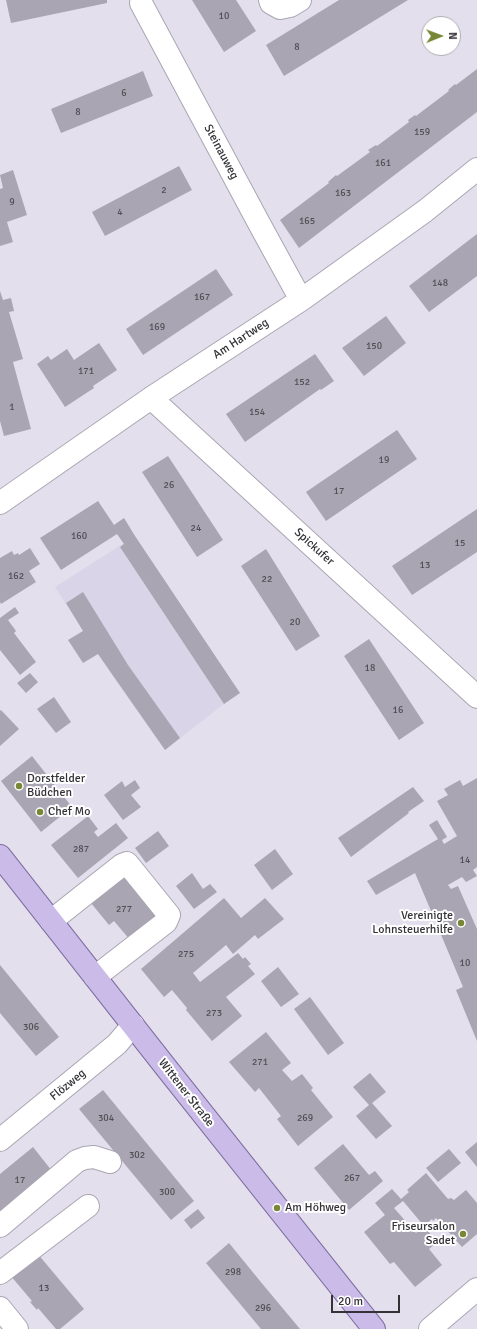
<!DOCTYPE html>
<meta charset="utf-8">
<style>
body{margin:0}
#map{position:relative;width:477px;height:1329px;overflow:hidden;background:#e3dfed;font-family:Signika,sans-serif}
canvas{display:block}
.north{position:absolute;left:421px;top:16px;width:40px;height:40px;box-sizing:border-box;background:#fff;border:1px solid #aeadaf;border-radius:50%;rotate:89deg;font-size:11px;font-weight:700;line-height:16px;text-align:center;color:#343237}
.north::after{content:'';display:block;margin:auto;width:14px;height:18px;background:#788735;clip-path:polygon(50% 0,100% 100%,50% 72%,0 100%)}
.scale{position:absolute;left:331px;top:1295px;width:69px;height:18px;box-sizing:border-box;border:2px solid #343237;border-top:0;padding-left:5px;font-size:12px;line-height:14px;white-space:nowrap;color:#343237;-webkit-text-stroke:3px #fff;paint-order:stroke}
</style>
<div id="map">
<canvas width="477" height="1329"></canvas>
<div class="north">N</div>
<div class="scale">20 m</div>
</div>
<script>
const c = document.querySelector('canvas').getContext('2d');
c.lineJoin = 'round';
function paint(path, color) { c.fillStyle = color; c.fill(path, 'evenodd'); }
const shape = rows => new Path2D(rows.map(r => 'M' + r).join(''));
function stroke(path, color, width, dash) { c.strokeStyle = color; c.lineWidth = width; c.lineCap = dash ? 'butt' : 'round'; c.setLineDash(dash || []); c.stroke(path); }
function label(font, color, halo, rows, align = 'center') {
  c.font = font + ' Signika,sans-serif'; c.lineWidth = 4; c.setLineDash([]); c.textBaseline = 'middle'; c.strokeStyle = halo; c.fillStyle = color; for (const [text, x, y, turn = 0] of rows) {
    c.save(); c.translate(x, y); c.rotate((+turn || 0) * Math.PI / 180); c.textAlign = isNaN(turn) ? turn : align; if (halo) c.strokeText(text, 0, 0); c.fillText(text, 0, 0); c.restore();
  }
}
const built = shape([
 [135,536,224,704,165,750,114,678,55,587]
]);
const building = shape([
 [6,0,107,0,107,3,11,23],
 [192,0,236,0,256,31,224,52],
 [339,0,408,0,284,76,266,45],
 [477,69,477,112,299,248,280,220,329,183,328,182,336,175,337,176,370,152,368,150,376,145,377,146,409,122,408,120,415,115,416,116,449,91,448,90,455,84,456,85],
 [143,71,153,96,61,133,51,109],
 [179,166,192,190,105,236,92,212],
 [13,170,27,215,7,222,13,242,0,246,0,189,3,188,0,175],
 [477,234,477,276,429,312,409,286],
 [216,269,233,295,143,355,126,329],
 [0,291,3,300,11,298,14,311,9,312,23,359,13,362,31,429,4,436,0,421],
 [386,316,406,343,364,376,342,348],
 [99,343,117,370,93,386,94,388,65,407,37,364,48,356,51,360,67,349,74,360],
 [315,354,334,381,321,390,320,389,245,442,226,414],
 [397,430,417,459,326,521,306,492],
 [168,456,223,540,197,557,142,472],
 [98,501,114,525,124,518,135,536,240,693,224,704,120,547,124,544,117,534,61,570,40,538],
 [477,509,477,552,412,595,392,566],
 [30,548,40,564,29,571,36,582,1,604,0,602,0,558,12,551,14,555,18,553,19,555],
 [266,549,320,636,296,651,241,566],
 [83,592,128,665,180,738,165,750,98,654,83,663,68,640,83,631,66,603],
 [15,607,19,613,8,620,16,631,14,633,36,662,20,675,0,650,0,618],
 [369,639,424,723,399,740,344,656],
 [30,673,38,682,26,693,17,683],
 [54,697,71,722,56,733,37,709],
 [1,710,19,729,0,746,0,711],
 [32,756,72,807,41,832,1,781],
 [477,778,477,867,473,870,477,876,466,882,462,877,448,885,451,889,458,886,477,929,477,1041,456,990,463,987,415,873,376,895,367,881,438,839,429,825,437,820,447,837,442,840,444,844,457,836,437,801,448,795,444,789,460,780,463,786],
 [135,780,140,788,131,795,141,807,123,820,104,795,122,781,125,787],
 [413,787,424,801,408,812,409,813,351,857,338,838],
 [88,816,98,829,94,832,98,837,116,823,128,838,78,878,51,845],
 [158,831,169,846,146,863,135,848],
 [275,849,293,874,272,890,254,865],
 [125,872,161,917,131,941,114,921,109,925,91,903],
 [192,873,203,889,210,884,217,892,194,909,176,886],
 [224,898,241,918,265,898,284,919,258,939,255,935,233,954,226,945,193,973,200,982,238,953,243,959,245,957,251,964,248,966,255,974,226,997,242,1016,212,1041,186,1010,187,1008,172,990,164,997,141,969],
 [0,965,59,1037,36,1056,0,1013],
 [278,967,299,994,281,1007,261,981],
 [310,997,344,1043,328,1055,294,1009],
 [266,1032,291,1063,282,1070,292,1081,302,1074,313,1088,311,1090,333,1117,298,1146,277,1119,281,1116,259,1088,255,1092,229,1062],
 [370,1073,386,1092,372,1103,392,1126,376,1139,356,1116,369,1105,353,1087],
 [103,1090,194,1201,171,1220,79,1109],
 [477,1142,477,1167,465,1152],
 [343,1144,369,1175,375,1171,383,1181,349,1210,314,1168],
 [33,1147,52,1171,0,1213,0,1174],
 [449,1149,461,1163,438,1182,426,1168],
 [426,1173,448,1199,451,1198,454,1200,466,1190,477,1203,477,1234,462,1247,436,1218,433,1221,432,1219,424,1226,403,1201,394,1208,416,1233,424,1226,437,1242,429,1249,442,1265,415,1287,394,1262,390,1264,364,1232,385,1215,375,1203,392,1189,401,1199,409,1192,407,1190],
 [198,1209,205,1218,191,1229,184,1220],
 [229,1243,260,1281,300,1329,261,1329,206,1263],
 [37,1253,84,1309,60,1329,56,1329,38,1308,37,1310,30,1302,32,1301,10,1275]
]);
const minor = shape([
 [270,0,271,3,280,8,290,6,300,0],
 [141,3,261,227,301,300],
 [151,398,477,697],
 [0,503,151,398,301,300,425,211,477,169],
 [51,921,122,865,127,863,169,915,166,922,95,977],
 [0,1140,117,1044,133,1025],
 [0,1226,77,1161,85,1158,94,1157,110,1162],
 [0,1273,88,1206],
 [0,1308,17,1329],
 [430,1329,477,1289]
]);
const major = shape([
 [0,856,168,1070,374,1329]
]);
const markers = [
 [19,786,4,"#788735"],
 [40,812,4,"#788735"],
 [461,923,4,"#788735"],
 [277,1208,4,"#788735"],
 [463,1234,4,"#788735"]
];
const numberNames = [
 ["10",224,16],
 ["8",297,47],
 ["6",124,93],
 ["8",78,112],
 ["159",422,132],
 ["161",383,163],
 ["2",164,190],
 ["163",343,193],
 ["9",12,202],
 ["4",120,212],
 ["165",307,221],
 ["148",440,283],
 ["167",202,297],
 ["169",157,327],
 ["150",374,346],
 ["171",86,371],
 ["152",302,382],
 ["1",12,407],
 ["154",257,412],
 ["19",384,460],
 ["26",169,485],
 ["17",339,491],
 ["24",196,528],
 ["160",79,536],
 ["15",460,543],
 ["13",425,565],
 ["162",16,576],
 ["22",267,579],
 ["20",295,622],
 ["18",370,668],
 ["16",398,710],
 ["287",81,849],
 ["14",465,860],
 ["277",124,909],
 ["275",186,954],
 ["10",465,963],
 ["273",214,1013],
 ["306",31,1027],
 ["271",260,1062],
 ["304",106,1118],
 ["269",305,1118],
 ["302",137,1155],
 ["267",352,1178],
 ["17",20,1180],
 ["300",167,1192],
 ["298",233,1272],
 ["13",44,1288],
 ["296",263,1308]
];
const streetNames = [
 ["Steinauweg",221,152,62],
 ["Am Hartweg",241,339,-33],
 ["Spickufer",314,547,42],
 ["Flözweg",68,1085,-39],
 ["Wittener Straße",186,1093,52]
];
const poiNames = [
 ["Dorstfelder",27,779],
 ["Büdchen",27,793],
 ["Chef Mo",48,812],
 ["Vereinigte",453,916,"right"],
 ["Lohnsteuerhilfe",453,930,"right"],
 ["Am Höhweg",285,1208],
 ["Friseursalon",455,1227,"right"],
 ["Sadet",455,1241,"right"]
];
paint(built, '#dad4e9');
paint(building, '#a9a5b2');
stroke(minor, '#a9a6b2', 24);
stroke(major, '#7e6ea0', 24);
stroke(minor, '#fff', 22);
stroke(major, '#cabbe8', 22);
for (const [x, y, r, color] of markers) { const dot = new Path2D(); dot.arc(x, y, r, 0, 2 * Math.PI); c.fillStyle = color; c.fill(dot); stroke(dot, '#fff', 1.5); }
label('10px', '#514f56', null, numberNames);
label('12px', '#343237', '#fff', streetNames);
label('12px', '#343237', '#fff', poiNames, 'left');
</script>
